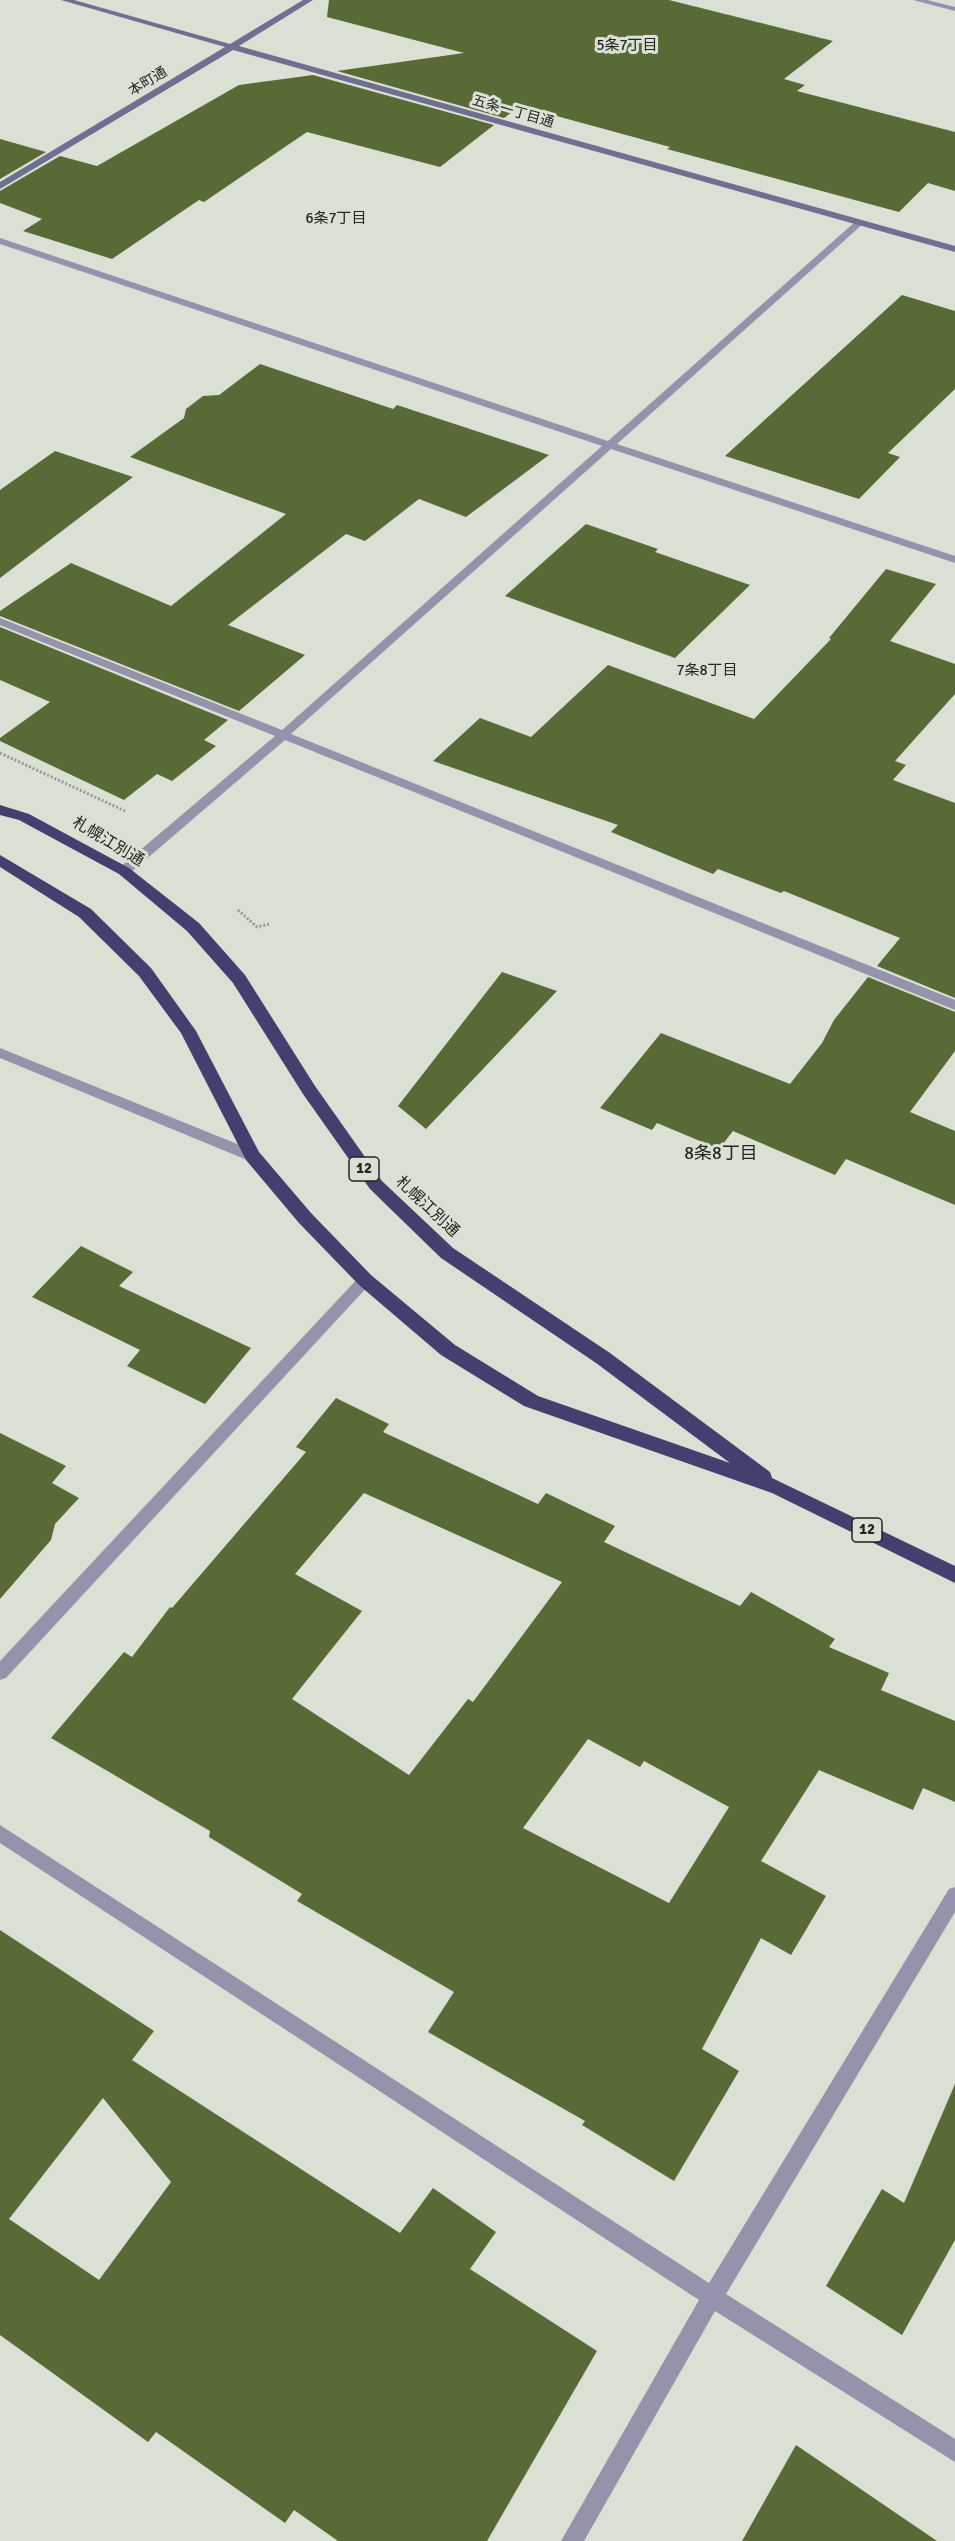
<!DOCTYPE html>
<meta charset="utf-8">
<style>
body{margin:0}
canvas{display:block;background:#dbe0d5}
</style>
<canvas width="955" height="2541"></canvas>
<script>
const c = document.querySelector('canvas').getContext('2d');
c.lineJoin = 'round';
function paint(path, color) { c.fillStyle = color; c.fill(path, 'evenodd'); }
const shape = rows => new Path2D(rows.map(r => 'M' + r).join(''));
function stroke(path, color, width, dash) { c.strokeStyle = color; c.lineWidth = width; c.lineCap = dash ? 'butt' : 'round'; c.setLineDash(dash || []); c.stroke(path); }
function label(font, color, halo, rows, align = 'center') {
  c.font = font + ' Signika,"Noto Sans JP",sans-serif'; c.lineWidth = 6; c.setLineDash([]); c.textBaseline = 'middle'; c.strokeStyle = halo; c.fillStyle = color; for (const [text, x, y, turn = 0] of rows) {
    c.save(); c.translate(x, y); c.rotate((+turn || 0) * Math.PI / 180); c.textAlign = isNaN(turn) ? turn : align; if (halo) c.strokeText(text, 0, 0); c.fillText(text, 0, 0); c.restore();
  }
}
const building = shape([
 [329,0,669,0,833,41,784,79,805,85,797,91,955,132,955,191,928,183,899,212,667,149,670,147,520,106,504,118,337,71,464,53,327,17],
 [313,75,494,125,440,167,307,132,204,202,199,200,112,259,23,231,42,219,0,203,0,191,60,156,97,166,239,85],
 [0,139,46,152,0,179],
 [902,295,955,311,955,389,888,453,900,457,859,499,725,456],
 [260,364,393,409,397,405,549,455,466,517,419,499,365,541,346,534,228,625,305,655,239,711,0,616,0,611,71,563,171,606,286,514,130,457,184,418,186,409,203,396,219,395],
 [55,451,133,477,0,578,0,490],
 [586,524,658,549,655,552,750,585,675,658,505,596],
 [886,569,936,584,890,641,955,664,955,694,895,761,906,765,893,780,955,803,955,998,877,966,900,938,784,891,781,893,718,869,713,874,611,832,618,825,433,761,480,718,531,737,608,665,754,719,831,639,829,638],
 [0,627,228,720,204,740,216,746,172,781,157,774,124,800,0,741,0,738,50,702,0,680],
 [502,972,557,991,426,1129,398,1106],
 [868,977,955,1012,955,1051,910,1112,955,1131,955,1205,846,1159,835,1175,733,1131,719,1149,657,1123,652,1130,600,1108,661,1033,790,1084,822,1043,834,1020],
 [81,1246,133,1272,119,1286,251,1348,205,1404,127,1366,140,1350,32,1297],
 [336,1398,389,1424,383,1432,538,1504,546,1493,615,1526,604,1542,740,1606,751,1592,835,1639,829,1647,889,1673,881,1690,955,1721,955,1802,923,1788,913,1810,819,1770,761,1861,826,1896,791,1955,761,1938,702,2049,739,2071,674,2181,582,2125,585,2121,428,2032,454,1992,297,1901,302,1894,209,1837,210,1831,51,1738,124,1652,132,1657,170,1607,172,1608,306,1452,296,1447],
 [364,1493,562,1582,473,1702,468,1699,409,1775,292,1699,362,1611,295,1574],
 [588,1739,640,1767,644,1761,729,1807,669,1903,523,1828],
 [0,1433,66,1466,52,1483,79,1498,55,1524,51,1540,0,1599],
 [0,1930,154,2031,132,2060,400,2233,433,2188,496,2232,470,2269,597,2351,487,2541,338,2541,294,2510,285,2523,156,2432,148,2442,0,2335],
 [103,2098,171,2182,99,2280,9,2219],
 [955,2084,955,2240,902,2335,826,2286,882,2189,904,2203],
 [796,2445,937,2541,742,2541]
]);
const path = shape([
 [0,753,125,811],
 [238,910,257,927,269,924]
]);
const street = shape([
 [913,0,927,0,955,7,955,11,913,0],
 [856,221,864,223,617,444,955,556,955,563,611,449,291,734,955,1000,955,1010,285,740,129,874,119,874,118,871,119,868,275,736,0,625,0,618,282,730,602,446,0,244,0,238,608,441,856,221],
 [0,1048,257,1152,259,1156,257,1160,247,1160,0,1058,0,1048],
 [365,1274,373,1280,370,1284,6,1678,0,1680,0,1661,360,1276,365,1274],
 [0,1825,709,2283,949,1889,955,1887,955,1912,726,2294,955,2439,955,2462,715,2311,584,2541,561,2541,699,2300,0,1843,0,1825]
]);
const secondary = shape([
 [61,0,74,0,230,44,303,0,313,0,239,46,955,246,955,252,233,50,0,189,0,182,225,47,61,0]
]);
const highway = shape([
 [0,805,29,814,129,868,199,923,245,975,315,1086,382,1181,453,1248,610,1353,770,1472,772,1478,955,1566,955,1583,772,1493,524,1406,441,1355,359,1285,299,1223,246,1160,181,1033,139,976,79,917,0,867,0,855,91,909,151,968,196,1031,259,1152,311,1213,371,1275,455,1345,538,1396,730,1463,596,1363,441,1258,370,1189,303,1094,233,983,187,931,119,874,19,820,0,815,0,805]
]);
const farStreetnames = [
 ["本町通",148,82,-31],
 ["五条一丁目通",513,112,16]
];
const farNeighbourhoodnames = [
 ["5条7丁目",627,46],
 ["6条7丁目",336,219],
 ["7条8丁目",707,671]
];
const shields = [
 [364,1169,30],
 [867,1530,30]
];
const shieldNames = [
 ["12",364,1169],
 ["12",867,1530]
];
const streetNames = [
 ["札幌江別通",108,842,31],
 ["札幌江別通",427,1207,43]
];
const neighbourhoodNames = [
 ["8条8丁目",721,1154]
];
paint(building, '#586a36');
stroke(path, '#959991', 3, [2, 2]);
paint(street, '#9493ab');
paint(secondary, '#706f91');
paint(highway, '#433f6e');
label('14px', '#232521', '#dbe0d5', farStreetnames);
label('15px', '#232521', '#dbe0d5', farNeighbourhoodnames);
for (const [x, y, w] of shields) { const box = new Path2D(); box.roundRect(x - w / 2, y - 12, w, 24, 4.5); c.fillStyle = '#dbe0d5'; c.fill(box); stroke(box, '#232521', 1.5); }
label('bold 15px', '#232521', null, shieldNames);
label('16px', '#232521', '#dbe0d5', streetNames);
label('18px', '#232521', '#dbe0d5', neighbourhoodNames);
</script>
